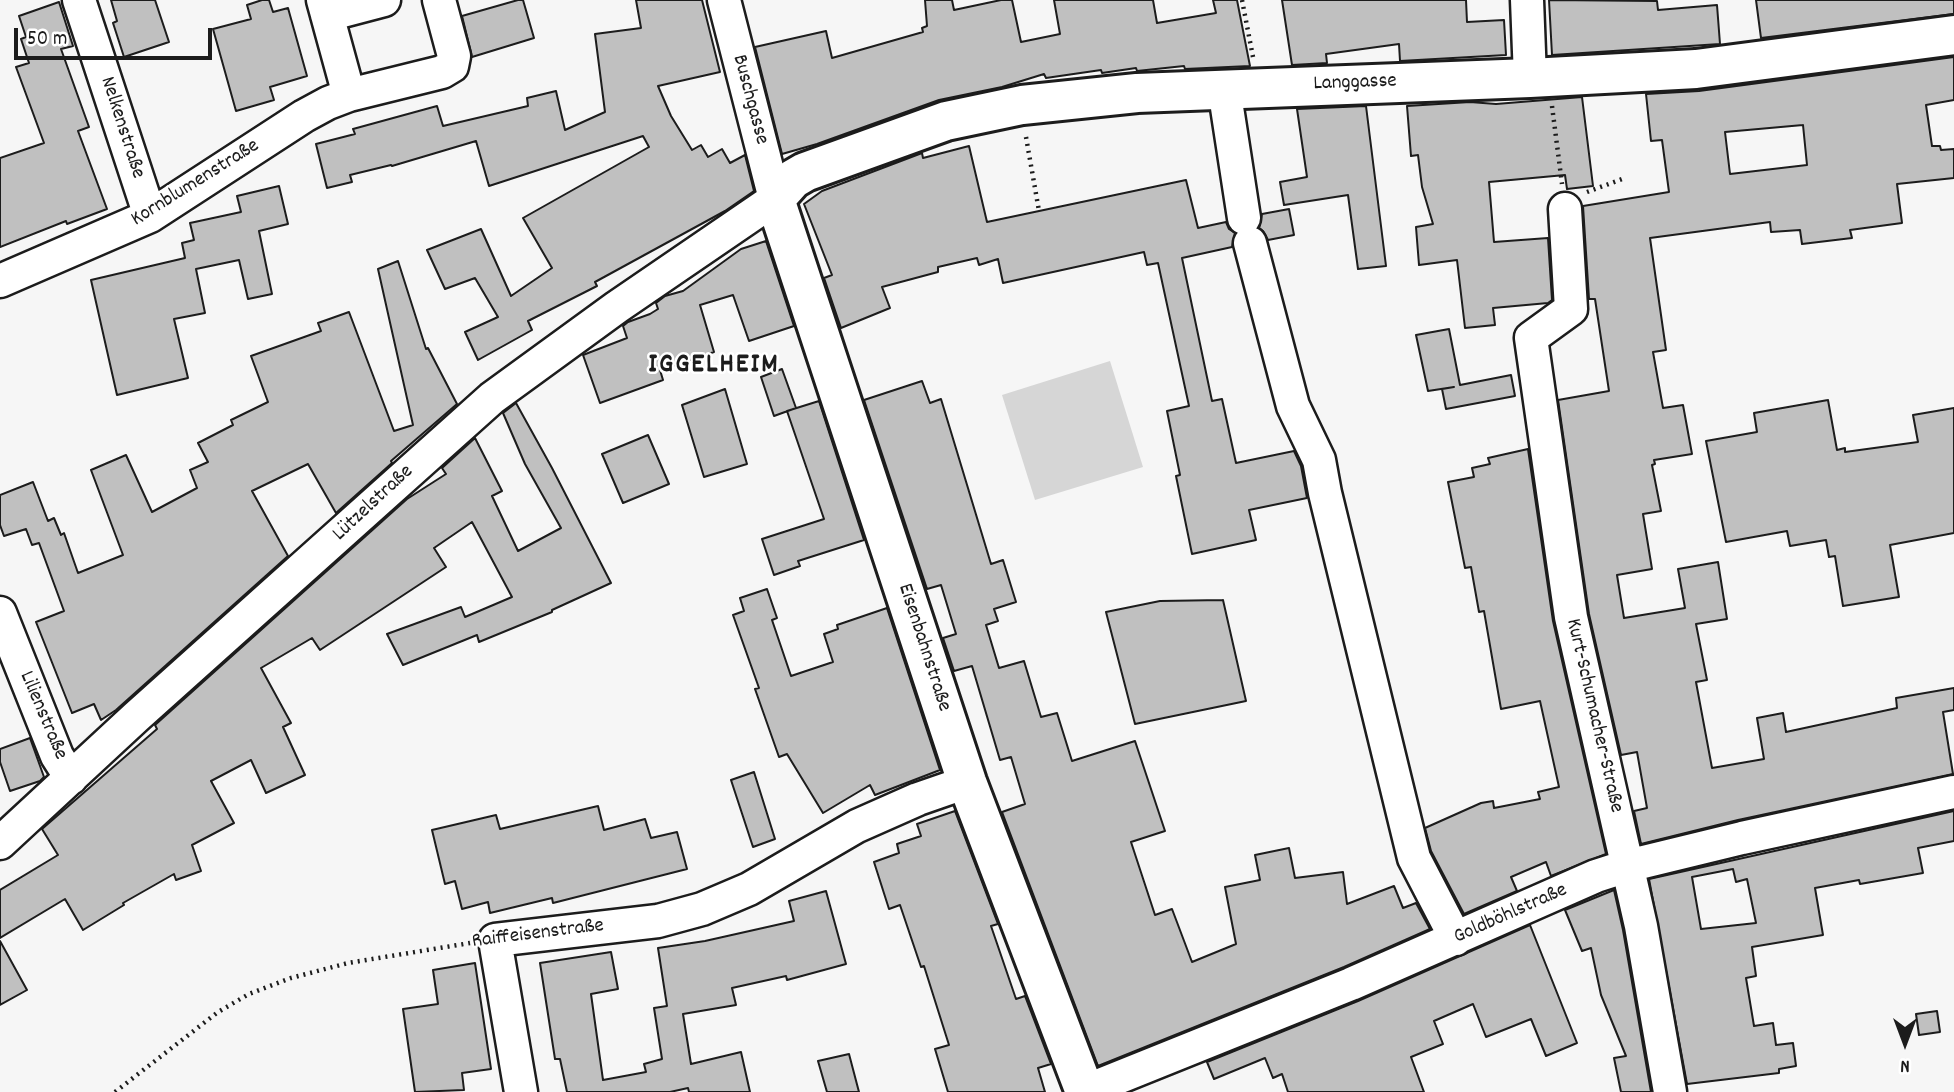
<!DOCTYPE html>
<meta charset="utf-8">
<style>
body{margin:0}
#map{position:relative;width:1954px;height:1092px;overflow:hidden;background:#f6f6f6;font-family:Dekko,sans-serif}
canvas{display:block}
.north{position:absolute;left:1870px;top:1008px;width:70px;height:70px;-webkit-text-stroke:5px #fff;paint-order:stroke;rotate:180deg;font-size:19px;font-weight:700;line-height:28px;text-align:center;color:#1c1c1c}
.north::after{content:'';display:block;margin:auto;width:24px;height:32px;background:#1c1c1c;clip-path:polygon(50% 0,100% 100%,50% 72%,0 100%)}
.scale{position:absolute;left:14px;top:28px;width:198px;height:32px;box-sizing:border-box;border:4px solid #1c1c1c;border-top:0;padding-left:9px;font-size:21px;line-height:24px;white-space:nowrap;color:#1c1c1c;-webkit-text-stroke:5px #fff;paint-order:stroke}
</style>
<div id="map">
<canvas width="1954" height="1092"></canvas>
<div class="north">N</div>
<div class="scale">50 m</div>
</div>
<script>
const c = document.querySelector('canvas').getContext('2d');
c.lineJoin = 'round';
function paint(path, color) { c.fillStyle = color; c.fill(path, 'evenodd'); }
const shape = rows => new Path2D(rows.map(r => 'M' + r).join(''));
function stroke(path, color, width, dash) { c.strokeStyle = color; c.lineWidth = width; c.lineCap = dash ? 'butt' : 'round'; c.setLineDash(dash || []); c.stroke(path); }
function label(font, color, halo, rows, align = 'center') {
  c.font = font + ' Dekko,sans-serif'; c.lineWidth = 5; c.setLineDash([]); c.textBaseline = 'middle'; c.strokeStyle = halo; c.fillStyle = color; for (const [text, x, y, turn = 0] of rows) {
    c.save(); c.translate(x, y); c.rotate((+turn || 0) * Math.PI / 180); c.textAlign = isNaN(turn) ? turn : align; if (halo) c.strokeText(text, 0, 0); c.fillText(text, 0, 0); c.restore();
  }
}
const green = shape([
 [1110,361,1143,467,1035,500,1002,395]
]);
const building = shape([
 [111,0,155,0,169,42,124,57,113,23,117,21,111,0],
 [262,0,269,0,273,12,288,8,307,76,270,87,274,100,236,111,213,29,251,19,247,5,262,0],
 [518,0,523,0,534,38,472,57,462,16,518,0],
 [636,0,702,0,720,72,658,86,671,116,692,150,701,145,708,157,722,149,730,163,745,155,754,191,725,211,595,282,597,286,528,321,532,330,478,360,465,332,498,317,475,278,445,289,427,250,481,229,511,296,552,268,523,218,649,147,643,136,489,186,476,141,392,166,391,165,350,175,352,182,327,188,316,144,355,134,353,129,437,106,443,126,528,106,527,98,556,91,565,130,605,112,595,34,641,28,636,0],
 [925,0,952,0,954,10,1001,0,1012,0,1021,42,1060,34,1054,0,1153,0,1157,23,1216,13,1213,0,1237,0,1250,66,1185,69,1184,66,1137,71,1136,68,1102,73,1101,70,1046,78,1044,74,1002,87,939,100,817,144,782,154,755,47,826,31,832,58,923,32,922,28,927,26,925,0],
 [1282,0,1466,0,1467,22,1504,20,1506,55,1400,61,1399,44,1326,54,1327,63,1292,65,1282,0],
 [1549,0,1657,1,1658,10,1717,5,1720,44,1552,55,1549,0],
 [1756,0,1954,0,1954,14,1761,38,1756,0],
 [59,2,73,46,61,49,89,127,78,131,107,209,67,224,66,221,0,247,0,158,44,143,16,67,29,63,21,39,26,37,19,16,59,2],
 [1954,57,1954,100,1926,105,1932,146,1940,146,1941,150,1954,149,1954,178,1897,184,1902,223,1850,230,1852,238,1802,244,1800,230,1771,232,1770,222,1650,238,1666,350,1653,352,1663,408,1683,405,1692,454,1654,460,1655,464,1652,465,1661,511,1643,514,1652,569,1617,575,1624,618,1685,608,1678,569,1718,562,1727,619,1696,624,1707,680,1696,682,1712,768,1764,759,1757,718,1783,713,1786,732,1897,708,1896,698,1954,688,1954,710,1943,712,1953,774,1738,820,1641,844,1634,811,1647,808,1637,752,1621,755,1589,614,1558,400,1609,391,1595,299,1589,299,1583,206,1669,192,1662,140,1651,141,1646,94,1699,91,1954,57],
 [1803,125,1807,165,1730,174,1725,132,1803,125],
 [1582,97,1593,186,1567,189,1565,175,1489,182,1494,242,1548,238,1552,300,1548,303,1493,308,1495,325,1465,328,1457,260,1419,265,1416,227,1433,224,1422,187,1418,155,1411,156,1407,106,1470,102,1496,104,1582,97],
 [1366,106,1386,266,1358,269,1348,195,1284,205,1280,182,1307,177,1297,109,1366,106],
 [969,146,987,222,1186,180,1198,228,1226,222,1229,229,1235,233,1232,247,1182,258,1212,401,1222,399,1236,463,1294,451,1301,466,1307,498,1249,510,1256,540,1192,554,1176,476,1180,475,1167,411,1189,406,1158,263,1147,265,1144,252,1003,283,998,259,979,265,977,258,938,267,938,272,882,287,890,308,841,328,824,278,832,275,804,204,822,191,922,153,923,158,969,146],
 [279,186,288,224,259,231,272,294,248,299,239,260,196,269,205,313,174,319,188,378,117,395,91,280,185,258,182,243,194,240,190,223,241,212,237,196,279,186],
 [1289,209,1294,235,1268,240,1263,231,1259,228,1262,214,1289,209],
 [766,241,794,326,749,341,733,295,700,305,714,352,660,370,663,380,600,403,583,355,627,338,623,326,628,322,650,314,658,309,656,303,665,296,683,291,741,249,766,241],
 [398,261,426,349,428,348,457,404,391,461,392,463,336,513,308,464,252,491,288,556,116,710,101,720,94,704,72,713,36,622,64,611,39,543,32,545,26,529,4,536,0,525,0,495,33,482,48,521,54,518,61,535,64,533,78,573,123,555,91,470,126,455,152,512,197,488,190,470,208,462,198,443,233,425,231,420,268,402,251,356,321,331,318,323,349,312,394,431,413,425,378,269,398,261],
 [1449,329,1460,385,1511,375,1515,396,1446,409,1442,389,1454,387,1428,391,1416,335,1449,329],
 [782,369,796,408,774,416,761,377,782,369],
 [922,381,930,403,941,399,991,564,1003,560,1016,602,994,609,998,621,986,625,999,668,1024,661,1041,717,1057,713,1072,761,1135,741,1165,831,1131,842,1155,915,1172,909,1192,962,1236,944,1225,887,1260,880,1255,855,1289,848,1295,878,1343,872,1347,904,1394,886,1403,908,1416,903,1430,929,1344,967,1098,1066,1002,812,1025,804,1011,757,1000,760,972,666,954,671,943,638,956,634,941,585,927,589,864,400,922,381],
 [725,389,747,464,704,477,682,405,725,389],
 [1828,400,1837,450,1845,448,1845,452,1918,442,1913,415,1954,408,1954,533,1890,545,1899,597,1843,606,1835,556,1829,557,1826,540,1790,546,1787,531,1726,542,1706,441,1757,432,1754,413,1828,400],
 [819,401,864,540,798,561,800,566,774,575,762,539,824,519,787,411,819,401],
 [516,403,552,468,611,583,552,610,552,612,479,642,477,635,403,665,387,634,461,607,465,617,512,597,472,522,434,548,446,567,320,650,312,638,261,668,291,723,283,727,305,775,266,793,251,760,211,781,234,823,192,845,201,871,176,880,174,874,123,903,124,905,83,930,65,899,0,938,0,890,58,855,42,829,157,729,155,725,407,499,446,474,442,468,475,438,502,491,492,496,518,551,561,528,525,464,503,413,516,403],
 [648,435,669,484,623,503,602,454,648,435],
 [1528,449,1553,621,1606,854,1551,876,1546,862,1511,877,1517,891,1464,914,1431,851,1425,828,1481,803,1493,801,1494,808,1540,799,1538,792,1559,787,1540,701,1501,709,1484,611,1479,612,1471,567,1465,568,1448,482,1474,477,1472,468,1490,464,1488,458,1528,449],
 [767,589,777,618,772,620,791,676,833,662,824,634,838,629,837,625,887,608,940,770,875,795,870,785,823,813,787,754,779,757,755,689,759,688,733,615,744,611,740,598,767,589],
 [1223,600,1246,701,1135,724,1106,612,1160,601,1223,600],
 [30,738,44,777,40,781,10,791,0,762,0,749,30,738],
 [754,772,775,839,753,847,731,780,754,772],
 [598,806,604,830,645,819,651,838,677,832,687,869,553,903,552,898,490,913,488,902,462,909,455,881,445,884,432,830,496,815,500,829,598,806],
 [955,811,998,924,991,926,1016,999,1025,996,1051,1064,1038,1068,1045,1092,948,1092,935,1049,949,1045,924,966,921,967,900,905,889,909,874,862,899,853,897,844,921,836,917,824,955,811],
 [1954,811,1954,841,1918,848,1923,873,1860,884,1859,880,1815,888,1823,935,1752,947,1756,976,1746,978,1754,1026,1773,1023,1776,1045,1793,1043,1796,1066,1779,1069,1779,1073,1687,1084,1649,879,1954,811],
 [1733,869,1736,882,1747,879,1756,923,1701,929,1692,877,1733,869],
 [1614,890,1623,930,1651,1092,1621,1092,1614,1058,1626,1056,1601,995,1591,948,1582,951,1565,910,1614,890],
 [826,891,846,964,787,980,786,976,732,988,736,1005,683,1014,691,1064,741,1052,750,1092,689,1092,688,1088,670,1092,567,1092,560,1059,555,1059,540,963,611,952,618,989,591,994,603,1080,646,1072,644,1064,662,1059,654,1008,667,1006,658,948,705,941,794,921,789,901,826,891],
 [1530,925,1577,1043,1546,1056,1531,1019,1486,1037,1473,1004,1434,1021,1443,1044,1411,1057,1424,1092,1288,1092,1282,1074,1273,1078,1265,1058,1214,1079,1207,1062,1358,1001,1530,925],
 [0,941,27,990,0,1005,0,941],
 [475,963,491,1069,462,1073,464,1090,415,1092,403,1009,438,1004,433,970,475,963],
 [1937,1011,1940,1032,1919,1035,1916,1014,1937,1011],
 [849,1054,859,1092,827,1092,818,1061,849,1054]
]);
const path = shape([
 [1242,0,1253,57],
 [1552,106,1562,184],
 [1026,137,1039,211],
 [1587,192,1625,178],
 [115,1092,218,1012,249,994,291,978,348,963,470,943]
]);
const minor = shape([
 [79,0,150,216],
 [323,0,349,95],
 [1527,0,1530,78],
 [327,15,384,0],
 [1224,88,1244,218],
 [1565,209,1571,309,1531,338,1571,617,1641,926,1670,1092],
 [1250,243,1293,406,1319,460,1325,493,1414,858,1456,939],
 [0,281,150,216,304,116,328,103,349,95,442,72,452,66,454,56,439,0],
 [0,613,57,756,71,778],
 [0,843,136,717,492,398,617,307,775,199,724,0],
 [1085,1091,1351,984,1596,876,1627,866,1742,838,1954,792],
 [521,1092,495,940,658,921,702,909,749,889,857,826,918,799,967,782]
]);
const major = shape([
 [1085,1092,967,782,775,199,793,179,805,172,946,121,1022,105,1137,93,1530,78,1696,69,1954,35]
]);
const streetNames = [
 ["Langgasse",1355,84,-2],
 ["Buschgasse",749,100,75],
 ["Nelkenstraße",121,128,72],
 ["Kornblumenstraße",196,184,-32],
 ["Lützelstraße",374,504,-43],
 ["Eisenbahnstraße",923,648,72],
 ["Lilienstraße",42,716,67],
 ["Kurt-Schumacher-Straße",1593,716,77],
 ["Goldböhlstraße",1511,915,-24],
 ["Raiffeisenstraße",538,935,-7]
];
const districtNames = [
 ["IGGELHEIM",714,367]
];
paint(green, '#d6d6d6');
paint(building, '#c0c0c0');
stroke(building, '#1c1c1c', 2);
stroke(minor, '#1c1c1c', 37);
stroke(major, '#1c1c1c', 44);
stroke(path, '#1c1c1c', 4.5, [2, 5]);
stroke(minor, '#fff', 32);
stroke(major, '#fff', 38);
label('21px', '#1c1c1c', '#fff', streetNames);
c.letterSpacing = '2px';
label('bold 28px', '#1c1c1c', '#fff', districtNames);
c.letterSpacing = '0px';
</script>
